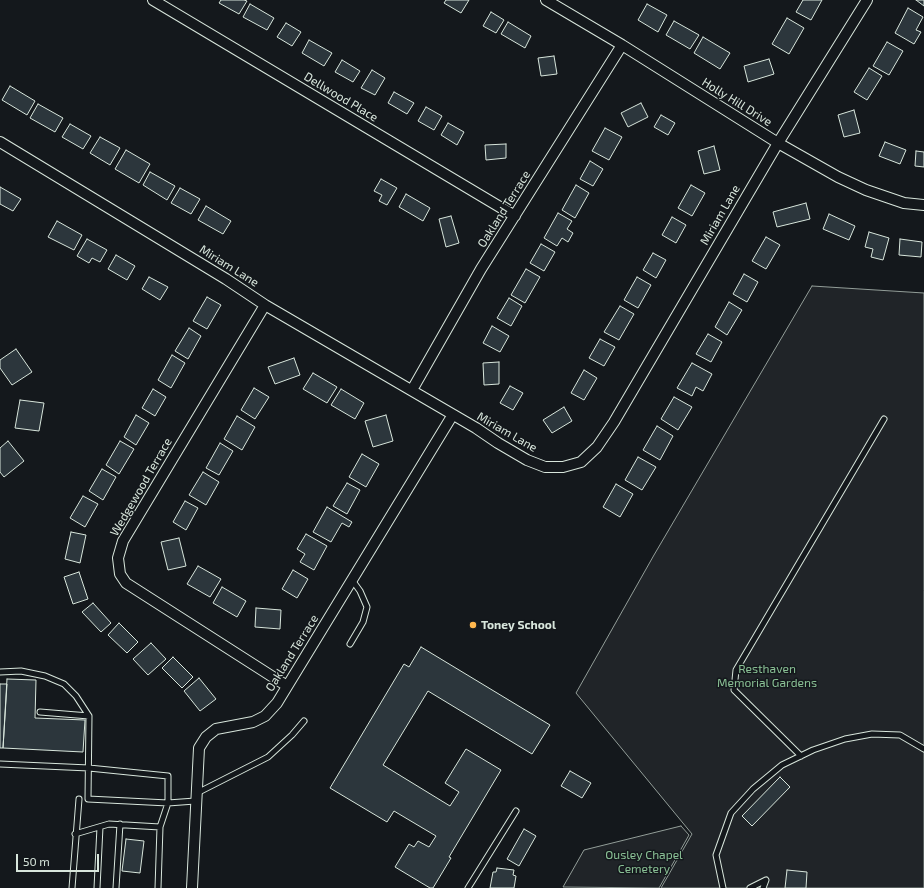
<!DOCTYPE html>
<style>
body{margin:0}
#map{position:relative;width:924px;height:888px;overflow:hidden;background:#14181c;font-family:"Exo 2",sans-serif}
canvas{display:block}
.scale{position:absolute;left:16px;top:854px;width:83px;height:18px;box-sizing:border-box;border:2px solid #d8e6dc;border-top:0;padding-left:5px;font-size:12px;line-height:14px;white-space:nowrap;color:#d8e6dc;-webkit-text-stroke:3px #14181c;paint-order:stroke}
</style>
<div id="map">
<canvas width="924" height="888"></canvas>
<div class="scale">50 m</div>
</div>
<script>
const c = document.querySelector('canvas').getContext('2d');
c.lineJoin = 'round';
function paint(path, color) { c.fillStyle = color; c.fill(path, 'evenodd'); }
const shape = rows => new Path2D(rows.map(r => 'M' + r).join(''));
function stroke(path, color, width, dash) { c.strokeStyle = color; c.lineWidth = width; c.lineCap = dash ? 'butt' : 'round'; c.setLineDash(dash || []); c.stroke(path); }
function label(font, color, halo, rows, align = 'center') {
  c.font = font + ' "Exo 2",sans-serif'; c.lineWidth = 3; c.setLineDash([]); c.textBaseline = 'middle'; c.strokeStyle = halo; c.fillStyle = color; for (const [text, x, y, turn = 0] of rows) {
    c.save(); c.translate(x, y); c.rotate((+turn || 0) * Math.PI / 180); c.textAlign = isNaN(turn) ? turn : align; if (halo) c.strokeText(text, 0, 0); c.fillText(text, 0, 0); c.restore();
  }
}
const green = shape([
 [812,286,924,293,924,888,661,888,692,834,576,693,654,555,812,286],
 [681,826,689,835,659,888,563,887,584,850,681,826]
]);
const building = shape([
 [221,0,244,0,247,1,239,14,219,3,221,0],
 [446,0,469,0,461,13,444,3,446,0],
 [803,0,822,0,811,20,796,12,803,0],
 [916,0,924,0,924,6,916,0],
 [250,4,274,18,267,30,243,17,250,4],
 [647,4,667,15,658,32,638,20,647,4],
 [908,8,923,17,916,30,921,32,914,44,895,33,908,8],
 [491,12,504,20,496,33,483,26,491,12],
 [787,18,804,28,789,54,772,44,787,18],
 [674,21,699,35,690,49,666,35,674,21],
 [508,22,531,36,525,48,501,34,508,22],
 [286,23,301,32,292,46,277,37,286,23],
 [703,37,730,53,720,69,694,53,703,37],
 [309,40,332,53,324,66,302,53,309,40],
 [887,42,903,51,889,75,873,66,887,42],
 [554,56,557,74,541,76,538,58,554,56],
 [769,59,774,74,748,82,744,66,769,59],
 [342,60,360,71,353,82,335,72,342,60],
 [869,68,882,76,867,100,854,92,869,68],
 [372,70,385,78,375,95,361,88,372,70],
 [10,86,35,101,27,115,2,100,10,86],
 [394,92,414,103,407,114,388,103,394,92],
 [641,103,648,117,628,127,621,113,641,103],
 [38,104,63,118,55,132,30,118,38,104],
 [426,107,442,116,434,130,418,121,426,107],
 [854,110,860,133,844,137,838,115,854,110],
 [661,115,675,123,668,135,654,127,661,115],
 [448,123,464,132,457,145,441,135,448,123],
 [70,124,91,136,83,149,62,137,70,124],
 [605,128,622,137,609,160,592,151,605,128],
 [100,137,120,148,110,165,90,153,100,137],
 [885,142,906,150,900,164,879,156,885,142],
 [506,144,506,158,486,160,485,145,506,144],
 [714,146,720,170,704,174,698,151,714,146],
 [126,150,150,164,139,183,115,169,126,150],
 [916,151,924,152,924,167,915,166,916,151],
 [590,161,603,169,593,186,580,179,590,161],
 [150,172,175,186,167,200,143,185,150,172],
 [381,179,397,188,387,205,379,201,382,195,374,191,381,179],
 [576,185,589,193,575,218,562,210,576,185],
 [691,185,705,193,692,216,678,208,691,185],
 [0,187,21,199,13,211,0,204,0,187],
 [180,188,200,199,191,214,171,203,180,188],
 [406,194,430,208,423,221,399,207,406,194],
 [806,203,810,219,777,227,773,212,806,203],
 [206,206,231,221,223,234,198,220,206,206],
 [558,213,572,221,567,229,573,233,568,242,562,238,557,246,544,238,558,213],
 [829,214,855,226,849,240,823,229,829,214],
 [451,216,459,243,446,247,439,219,451,216],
 [672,217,686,225,676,243,662,235,672,217],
 [57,221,82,235,74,250,48,237,57,221],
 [869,232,889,238,883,260,871,257,873,249,865,247,869,232],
 [766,237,780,245,766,269,752,261,766,237],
 [87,239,107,250,100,262,92,258,89,263,77,256,87,239],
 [900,239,922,242,921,257,899,255,900,239],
 [541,244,555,252,544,271,530,263,541,244],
 [653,253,666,260,656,278,643,270,653,253],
 [116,255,135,266,127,280,108,269,116,255],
 [526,269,540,277,525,303,511,295,526,269],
 [744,274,758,282,747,302,733,294,744,274],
 [149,277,168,287,160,300,142,289,149,277],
 [637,277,651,285,638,308,624,300,637,277],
 [207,297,221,305,207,329,193,321,207,297],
 [509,298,522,306,511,326,497,318,509,298],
 [729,302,742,310,727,335,715,327,729,302],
 [620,306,634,314,619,340,604,332,620,306],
 [492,326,509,336,500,352,483,343,492,326],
 [189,328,201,336,188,359,175,351,189,328],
 [708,334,722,342,711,362,696,354,708,334],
 [600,339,615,347,604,366,589,358,600,339],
 [16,349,32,372,12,385,0,368,0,360,16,349],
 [172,355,185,363,171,388,158,380,172,355],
 [294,358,300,375,275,384,268,367,294,358],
 [499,362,499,384,484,385,483,363,499,362],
 [692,363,712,374,703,391,696,387,692,396,677,388,692,363],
 [584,370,597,378,584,400,571,393,584,370],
 [313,373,337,387,327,403,303,389,313,373],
 [510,386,523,393,513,410,500,403,510,386],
 [254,388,269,397,255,419,241,410,254,388],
 [153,389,166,397,155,416,142,408,153,389],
 [341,389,364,403,355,419,331,405,341,389],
 [674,397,692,407,678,430,661,419,674,397],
 [20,400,44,403,39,431,15,428,20,400],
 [564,407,572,421,552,433,543,420,564,407],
 [136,415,149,423,136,445,124,437,136,415],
 [386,415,393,441,373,447,365,421,386,415],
 [237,416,255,427,242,450,224,439,237,416],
 [657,426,673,436,660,460,643,450,657,426],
 [8,441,24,461,4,477,0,472,0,448,8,441],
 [120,441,134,449,119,474,106,465,120,441],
 [220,443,233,451,219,475,206,468,220,443],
 [362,454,379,464,366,487,349,477,362,454],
 [638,457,656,467,642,490,625,480,638,457],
 [102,469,116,477,103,500,89,491,102,469],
 [203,472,219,482,206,505,189,495,203,472],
 [347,483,360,490,347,514,333,506,347,483],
 [616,484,633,494,620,517,603,507,616,484],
 [83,496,98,504,85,527,70,518,83,496],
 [185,501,198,508,186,530,173,522,185,501],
 [327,507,352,522,349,527,342,523,331,542,313,532,327,507],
 [71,532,86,535,80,563,65,559,71,532],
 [306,534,327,546,314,570,300,562,305,554,297,549,306,534],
 [179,538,186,566,168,570,161,542,179,538],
 [198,566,221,579,210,597,187,584,198,566],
 [293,570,308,579,297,598,282,589,293,570],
 [79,572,88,599,73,604,64,577,79,572],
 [222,587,246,601,237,617,213,603,222,587],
 [93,603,111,623,101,632,82,612,93,603],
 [256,608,281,610,280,629,255,627,256,608],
 [119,623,138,642,127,653,108,635,119,623],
 [151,643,166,659,148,675,133,659,151,643],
 [421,647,550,725,532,754,428,691,383,765,450,806,459,792,445,783,466,749,501,770,449,857,451,858,433,888,430,888,395,867,409,844,414,847,418,841,429,847,436,836,394,811,387,822,330,788,404,664,409,667,421,647],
 [173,657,193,677,182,688,162,668,173,657],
 [199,678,216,699,200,711,184,691,199,678],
 [7,679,36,680,35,718,85,720,83,752,3,748,7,679],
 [0,684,7,684,3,748,0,748,0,684],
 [570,771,591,783,582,798,561,786,570,771],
 [780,777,790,787,752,826,742,816,780,777],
 [524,829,536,836,519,866,507,859,524,829],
 [126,839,144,841,140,873,122,871,126,839],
 [497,868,514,870,513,875,516,876,514,888,490,888,493,872,496,872,497,868],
 [787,870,807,872,806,888,785,888,787,870]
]);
const service = shape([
 [350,644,363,622,367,607,360,591,352,580],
 [0,672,21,671,45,676,64,684,76,696,89,716,88,799,168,803,195,801],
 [40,712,89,716],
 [801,756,734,690,736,670,884,419],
 [0,764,89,768,168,776,168,803,160,827,158,888],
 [197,793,268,757,292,735,304,721],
 [75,834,109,824,160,827],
 [72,888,79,799],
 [97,888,100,827],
 [116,888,120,824],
 [468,888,516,811],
 [723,888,716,855,731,813,753,789,782,765,813,750,845,739,872,734,900,735,924,749],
 [750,888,766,880,763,888]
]);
const minor = shape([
 [153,0,515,216],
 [546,0,622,45,778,143,838,177,866,190,904,203,924,205],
 [0,142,226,279,265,305,476,428,498,443,527,460,545,467,563,467,581,462,597,447,614,422,778,143,867,0],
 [265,305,123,541,118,558,120,574,126,583,287,686],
 [412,390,481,269,622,45],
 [192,888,199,748,206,737,216,729,253,722,265,716,277,703,452,416]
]);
const markers = [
 [473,625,4,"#ffb74d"]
];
const streetNames = [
 ["Dellwood Place",341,97,31],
 ["Holly Hill Drive",737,102,32],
 ["Oakland Terrace",504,209,-58],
 ["Miriam Lane",720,215,-60],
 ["Miriam Lane",229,266,32],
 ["Miriam Lane",507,432,30],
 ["Wedgewood Terrace",141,487,-60],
 ["Oakland Terrace",292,653,-58]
];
const poiNames = [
 ["Toney School",481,625]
];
const parkNames = [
 ["Resthaven",767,669],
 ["Memorial Gardens",767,683],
 ["Ousley Chapel",644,855],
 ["Cemetery",644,869]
];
paint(green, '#202428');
stroke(green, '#939e99', 1);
paint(building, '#2c363c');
stroke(building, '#d8e6dc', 1);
stroke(service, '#d8e6dc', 7);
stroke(minor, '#d8e6dc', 12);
stroke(service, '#14181c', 5);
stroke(minor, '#14181c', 10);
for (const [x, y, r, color] of markers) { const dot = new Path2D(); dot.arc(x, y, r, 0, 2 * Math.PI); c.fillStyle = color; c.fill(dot); stroke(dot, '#14181c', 1.5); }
label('12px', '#d8e6dc', '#14181c', streetNames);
label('bold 12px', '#d8e6dc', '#14181c', poiNames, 'left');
label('12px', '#8ac095', '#14181c', parkNames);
</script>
